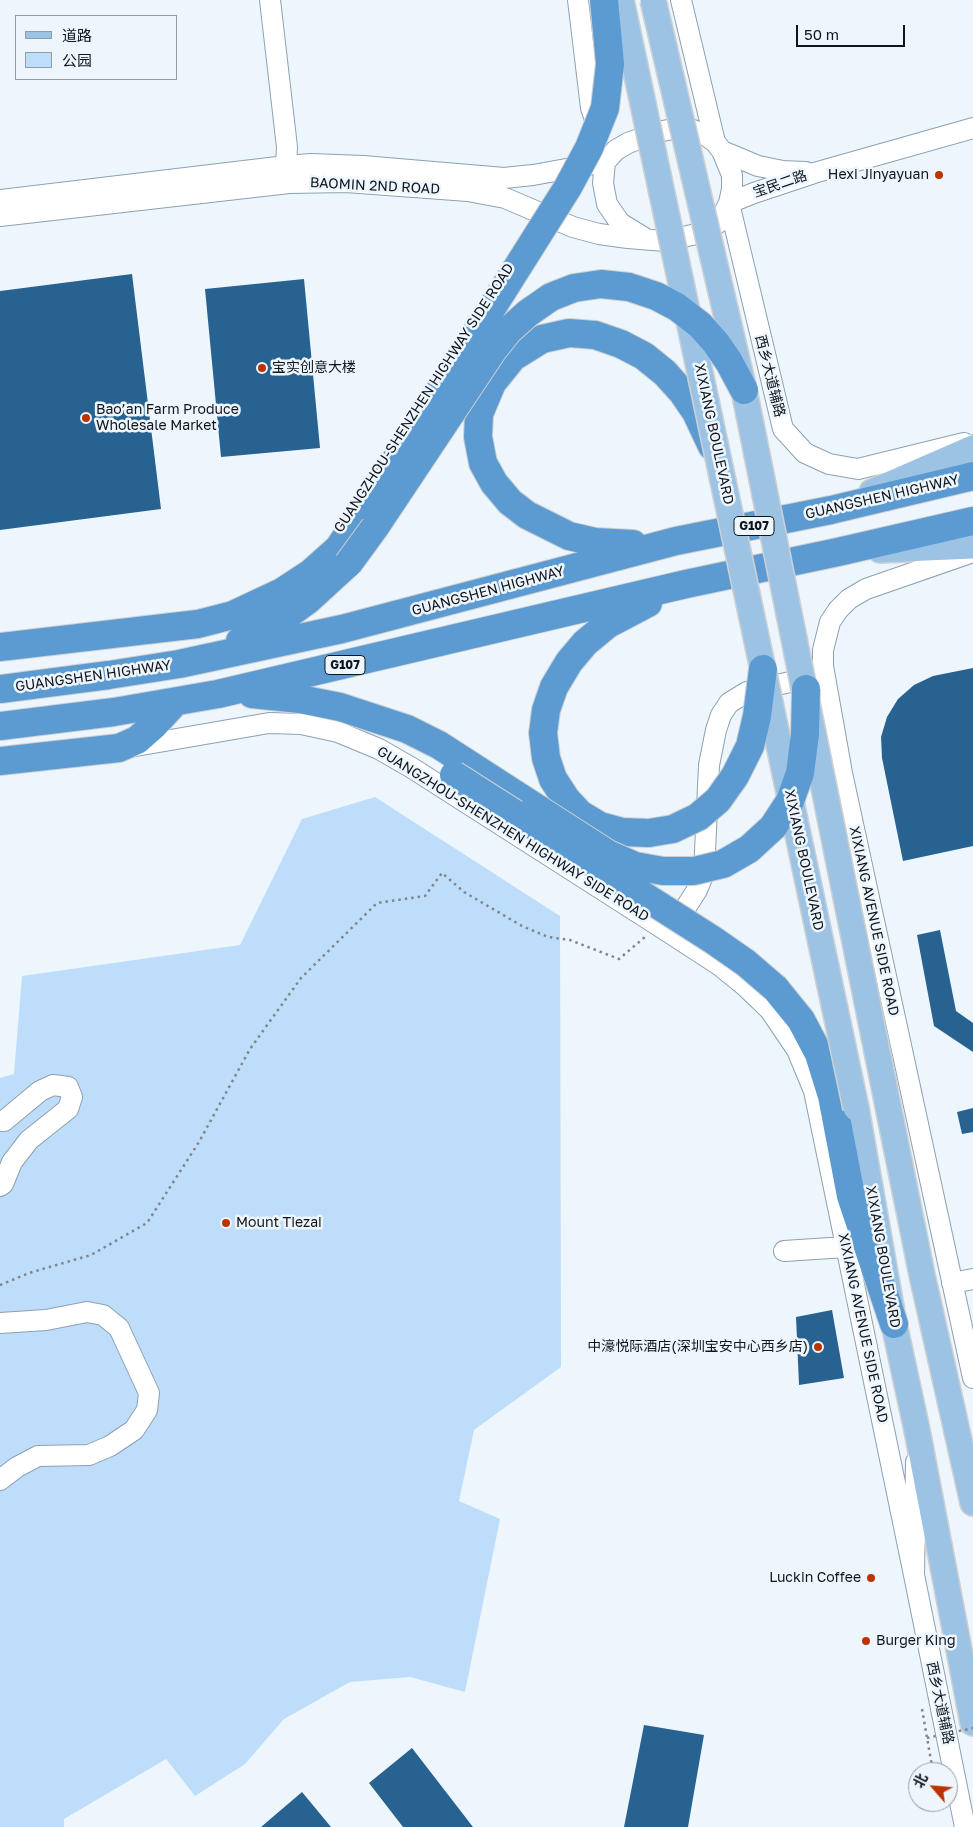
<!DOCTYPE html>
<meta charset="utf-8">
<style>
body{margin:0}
#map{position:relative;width:973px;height:1827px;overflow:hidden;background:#eef6fd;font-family:"Golos Text","Noto Sans SC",sans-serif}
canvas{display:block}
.legend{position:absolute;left:15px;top:15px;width:162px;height:65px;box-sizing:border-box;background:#eef6fd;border:1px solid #949ca3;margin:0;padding:6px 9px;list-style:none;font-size:15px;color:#0e151b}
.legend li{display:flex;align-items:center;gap:10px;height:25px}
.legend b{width:25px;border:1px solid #949ca3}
.north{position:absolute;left:908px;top:1762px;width:50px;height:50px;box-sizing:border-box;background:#eef6fd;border:1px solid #949ca3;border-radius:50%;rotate:297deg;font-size:14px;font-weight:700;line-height:20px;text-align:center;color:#0e151b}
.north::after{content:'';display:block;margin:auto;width:18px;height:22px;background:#bc3300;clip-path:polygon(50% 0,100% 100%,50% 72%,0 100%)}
.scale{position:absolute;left:796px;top:25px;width:109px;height:22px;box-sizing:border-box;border:2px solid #0e151b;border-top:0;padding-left:6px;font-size:15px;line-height:18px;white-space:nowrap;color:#0e151b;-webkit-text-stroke:4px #eef6fd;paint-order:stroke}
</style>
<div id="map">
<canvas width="973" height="1827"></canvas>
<ul class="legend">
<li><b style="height:6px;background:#9dc3e4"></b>道路</li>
<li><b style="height:14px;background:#beddfa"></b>公园</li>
</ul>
<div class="north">北</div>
<div class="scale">50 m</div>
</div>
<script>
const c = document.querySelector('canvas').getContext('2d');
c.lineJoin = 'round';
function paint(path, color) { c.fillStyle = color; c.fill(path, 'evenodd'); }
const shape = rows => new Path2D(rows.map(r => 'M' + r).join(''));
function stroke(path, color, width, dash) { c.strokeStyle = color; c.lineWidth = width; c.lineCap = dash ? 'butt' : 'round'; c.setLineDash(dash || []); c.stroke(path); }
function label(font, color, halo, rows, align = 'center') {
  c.font = font + ' "Golos Text","Noto Sans SC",sans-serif'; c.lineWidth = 5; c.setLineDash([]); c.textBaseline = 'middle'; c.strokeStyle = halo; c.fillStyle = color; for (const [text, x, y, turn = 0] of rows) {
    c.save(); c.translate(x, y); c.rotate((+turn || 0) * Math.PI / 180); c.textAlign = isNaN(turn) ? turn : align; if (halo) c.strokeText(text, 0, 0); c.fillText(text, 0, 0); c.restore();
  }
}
const green = shape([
 [375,797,560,916,561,1367,474,1430,459,1501,500,1519,465,1692,410,1677,350,1682,284,1719,245,1764,195,1796,166,1759,64,1819,64,1827,0,1827,0,1078,14,1074,22,976,240,945,302,819]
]);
const building = shape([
 [132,274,161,509,0,530,0,291],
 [304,279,320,448,221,457,205,289],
 [973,668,973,846,903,861,882,758,881,737,887,717,898,699,914,685,933,676],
 [940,930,956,1011,973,1023,973,1052,934,1026,917,935],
 [973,1108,973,1132,962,1134,957,1112],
 [832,1310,844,1378,799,1385,796,1317],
 [644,1725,704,1735,688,1827,624,1827],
 [412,1748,473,1827,403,1827,369,1783],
 [302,1792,331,1827,261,1827]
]);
const path = shape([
 [0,1285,29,1273,91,1255,147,1223,199,1142,250,1049,301,978,377,903,425,896,442,873,464,892,522,926,548,937,570,940,619,959,645,937],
 [922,1709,933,1772]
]);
const minor = shape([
 [270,0,287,147,286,166,288,178],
 [578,0,591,108,599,131],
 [681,0,715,142],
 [722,151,732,175,732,189,729,203,783,429,805,453,829,464,858,469,964,443],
 [605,162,603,183,607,204,620,223,643,237],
 [0,200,286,166,311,164,363,166,504,178,533,175,605,162,616,150,628,143,658,132,678,128,693,130,705,135,715,142,722,151,758,166,783,171,806,172],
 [0,216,289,183,346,182,468,191,505,198,573,227,599,234,628,238,665,241,701,233,711,228,719,222,729,203,754,193,814,173,973,128],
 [973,552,866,589,849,599,838,610,830,622,823,650,823,666,842,773,973,1378],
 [130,747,269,723,301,724,338,732,379,749,412,768,659,926,719,965,745,986,770,1010,797,1050,814,1091,914,1575],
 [672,929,697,890,704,873,709,765,716,730,721,715,729,703,747,692,816,676],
 [0,1121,4,1121,40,1091,53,1085,68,1087,72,1097,68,1109,29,1140,12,1162,3,1184,0,1186],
 [784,1251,846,1247],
 [952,1283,973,1279],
 [0,1323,46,1320,87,1312,103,1315,119,1328,149,1393,147,1410,134,1430,110,1446,89,1455,38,1456,17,1467,0,1480],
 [916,1462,914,1575,965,1827]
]);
const major = shape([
 [872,492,973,448],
 [880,550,973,546],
 [856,1108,894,1324,917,1430,973,1723],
 [969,1485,973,1503]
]);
const highway = shape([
 [633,544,595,542,569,536,527,515,510,502,494,483,483,463,478,437,479,414,492,383,513,357,542,339,569,333,595,335,621,344,644,356,665,373,683,393,696,412,712,446],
 [648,603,608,624,585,643,569,662,554,687,546,710,543,733,546,758,553,779,566,799,580,814,600,826,622,832,649,833],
 [240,641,278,622,308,600,343,568],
 [0,647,198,624,233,615,282,592,311,573,339,548,365,508],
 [0,689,109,675,179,664,342,629,676,541,831,510,973,476],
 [252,694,300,699,340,707,407,729,439,745,535,807],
 [0,726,114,712,218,694,686,584,838,552,973,521],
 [0,761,119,748,137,740,153,726,175,702],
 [775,988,801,1020,819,1054,832,1096,851,1196,894,1324]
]);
const pathBridge = shape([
 [927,1738,973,1728]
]);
const majorBridge = shape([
 [621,0,856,1108],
 [653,0,744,390,922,1275,969,1485]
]);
const highwayBridge = shape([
 [367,506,568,187,589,148,605,108,610,64,604,0],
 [348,564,375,527,493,350,509,330,528,313,551,297,574,288,601,284,629,287,656,296,677,307,700,325,716,343,729,362,744,390],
 [454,775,713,940,746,963,775,988],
 [535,807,608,854,635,866,663,871,694,871,723,864,749,849,773,827,790,801,800,773,805,734,806,689],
 [649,833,673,829,698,817,718,800,735,776,750,746,757,716,763,669]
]);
const markers = [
 [939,175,5,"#bc3300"],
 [262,368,5,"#bc3300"],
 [86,418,5,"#bc3300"],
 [226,1223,5,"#bc3300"],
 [818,1347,5,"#bc3300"],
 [871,1578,5,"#bc3300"],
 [866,1641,5,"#bc3300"]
];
const shields = [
 [754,526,40],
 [345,665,40]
];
const shieldNames = [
 ["G107",754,526],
 ["G107",345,665]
];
const poiNames = [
 ["Hexi Jinyayuan",929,175,"right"],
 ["宝实创意大楼",272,368],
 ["Bao’an Farm Produce",96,410],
 ["Wholesale Market",96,426],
 ["Mount Tiezai",236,1223],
 ["中濠悦际酒店(深圳宝安中心西乡店)",808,1347,"right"],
 ["Luckin Coffee",861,1578,"right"],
 ["Burger King",876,1641]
];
const streetNames = [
 ["宝民二路",780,184,-19],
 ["BAOMIN 2ND ROAD",375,186,3],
 ["西乡大道辅路",770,376,76],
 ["GUANGZHOU-SHENZHEN HIGHWAY SIDE ROAD",424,398,-57],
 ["XIXIANG BOULEVARD",714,434,78],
 ["GUANGSHEN HIGHWAY",882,497,-13],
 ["GUANGSHEN HIGHWAY",488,591,-15],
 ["GUANGSHEN HIGHWAY",93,676,-8],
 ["GUANGZHOU-SHENZHEN HIGHWAY SIDE ROAD",513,834,32],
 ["XIXIANG BOULEVARD",804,860,78],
 ["XIXIANG AVENUE SIDE ROAD",874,921,78],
 ["XIXIANG BOULEVARD",883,1257,80],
 ["XIXIANG AVENUE SIDE ROAD",863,1328,78],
 ["西乡大道辅路",940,1703,78]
];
paint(green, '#beddfa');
paint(building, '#286291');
stroke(minor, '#8da0b2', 22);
stroke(major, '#cfd0d1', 28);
stroke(highway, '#cfd0d1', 30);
stroke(path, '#7f868d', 2.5, [2.5, 4]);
stroke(minor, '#fff', 20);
stroke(major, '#9dc3e4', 25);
stroke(highway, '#5c9bd2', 28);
stroke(majorBridge, '#cfd0d1', 28, []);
stroke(highwayBridge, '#cfd0d1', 30, []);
stroke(pathBridge, '#7f868d', 2.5, [2.5, 4]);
stroke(majorBridge, '#9dc3e4', 25);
stroke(highwayBridge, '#5c9bd2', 28);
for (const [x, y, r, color] of markers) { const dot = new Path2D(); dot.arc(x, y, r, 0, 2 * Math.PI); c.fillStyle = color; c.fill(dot); stroke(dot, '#eef6fd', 2); }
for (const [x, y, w] of shields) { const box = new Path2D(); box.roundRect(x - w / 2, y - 9.5, w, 19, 4); c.fillStyle = '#eef6fd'; c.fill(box); stroke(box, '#0e151b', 1); }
label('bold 12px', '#0e151b', null, shieldNames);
label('14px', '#0e151b', '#eef6fd', poiNames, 'left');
label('14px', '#0e151b', '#eef6fd', streetNames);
</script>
